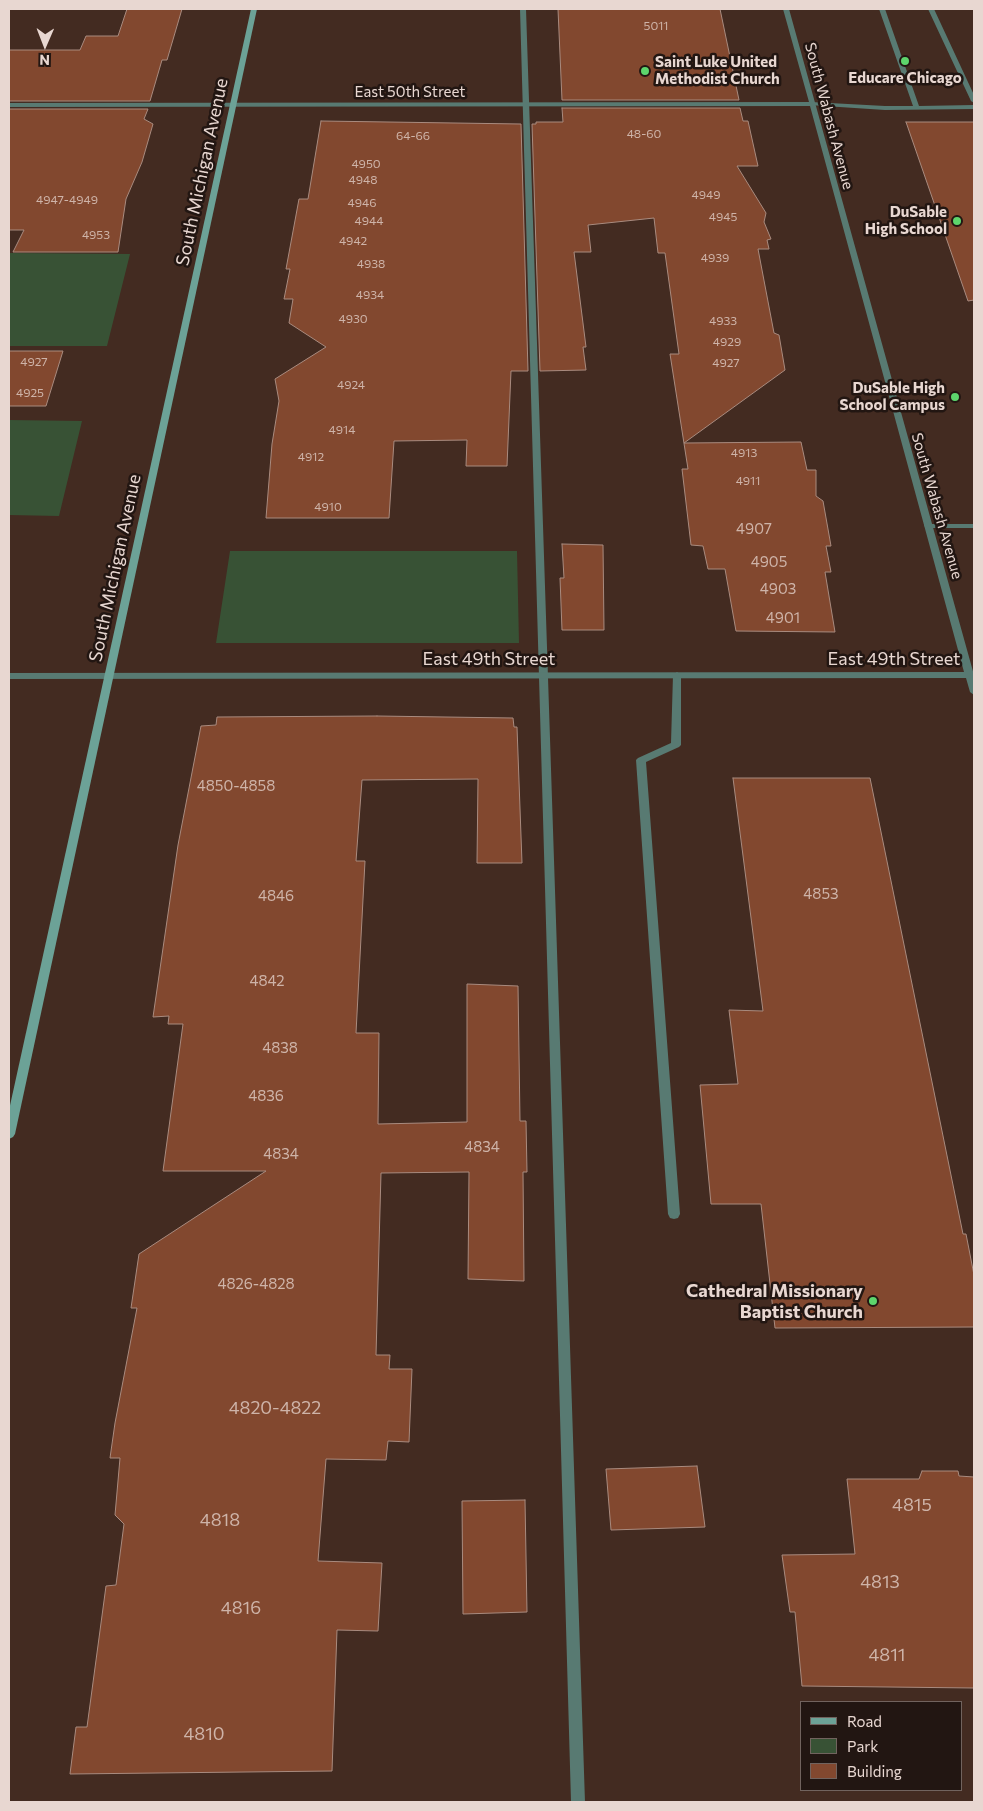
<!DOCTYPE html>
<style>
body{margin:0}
#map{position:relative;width:983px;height:1811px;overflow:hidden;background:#432b21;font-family:Commissioner,sans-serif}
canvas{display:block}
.frame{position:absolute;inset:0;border:10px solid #e8d7d1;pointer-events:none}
.legend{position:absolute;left:800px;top:1701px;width:162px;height:90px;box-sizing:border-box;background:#221612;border:1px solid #71635e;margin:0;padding:6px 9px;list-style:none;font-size:15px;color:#e8d7d1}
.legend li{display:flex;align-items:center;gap:10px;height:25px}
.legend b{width:25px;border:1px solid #71635e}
.north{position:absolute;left:20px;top:20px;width:50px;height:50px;-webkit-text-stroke:4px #221612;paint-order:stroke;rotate:181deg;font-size:14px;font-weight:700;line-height:20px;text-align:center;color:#e8d7d1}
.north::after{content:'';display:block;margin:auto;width:18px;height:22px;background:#e8d7d1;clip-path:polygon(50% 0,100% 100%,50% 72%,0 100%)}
</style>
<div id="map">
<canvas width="983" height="1811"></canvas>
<div class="frame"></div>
<ul class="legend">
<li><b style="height:6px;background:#6ca297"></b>Road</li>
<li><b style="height:14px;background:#385235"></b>Park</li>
<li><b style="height:14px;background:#82482f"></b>Building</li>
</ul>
<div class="north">N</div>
</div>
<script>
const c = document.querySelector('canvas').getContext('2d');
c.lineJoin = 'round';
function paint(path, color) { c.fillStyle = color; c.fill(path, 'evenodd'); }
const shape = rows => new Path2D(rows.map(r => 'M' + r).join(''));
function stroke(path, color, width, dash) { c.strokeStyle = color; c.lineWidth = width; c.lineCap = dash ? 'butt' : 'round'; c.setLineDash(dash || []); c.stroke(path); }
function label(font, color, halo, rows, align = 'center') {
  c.font = font + ' Commissioner,sans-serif'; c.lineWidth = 5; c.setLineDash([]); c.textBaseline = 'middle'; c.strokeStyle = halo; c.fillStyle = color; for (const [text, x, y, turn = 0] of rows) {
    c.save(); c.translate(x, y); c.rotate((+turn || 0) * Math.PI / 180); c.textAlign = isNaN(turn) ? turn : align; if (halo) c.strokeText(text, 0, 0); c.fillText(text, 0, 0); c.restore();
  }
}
const green = shape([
 [9,253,130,254,107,346,9,346],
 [9,420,82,421,59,516,9,515],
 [230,551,517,551,519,643,216,643]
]);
const building = shape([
 [127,9,182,9,167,60,162,60,150,101,9,101,9,50,80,50,86,36,118,36,127,9],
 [558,9,720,9,739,100,562,100,558,9],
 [562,108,740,108,743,121,748,121,758,166,737,166,766,213,764,222,771,239,767,240,769,249,758,249,774,333,779,335,785,370,684,443,801,442,807,470,816,470,816,496,823,501,831,546,826,546,831,572,825,572,835,632,736,631,725,569,708,569,703,546,691,545,682,469,688,469,670,354,679,354,665,253,658,253,654,218,588,225,591,252,574,252,586,347,583,347,586,370,540,371,532,124,536,124,536,122,563,122,562,108],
 [9,109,148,109,144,119,153,124,142,162,126,199,118,252,13,252,24,230,9,230,9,109],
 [321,121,521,124,528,371,511,371,507,466,466,466,467,440,394,441,389,518,266,518,272,444,279,401,275,379,326,347,289,323,293,299,284,299,290,269,286,269,299,199,308,199,321,121],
 [906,122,974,122,974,300,968,301,906,122],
 [9,351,63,351,46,406,9,406,9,351],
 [562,544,603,545,604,630,562,630,560,578,564,578,562,544],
 [377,716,513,718,514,727,517,727,522,863,477,863,478,779,362,780,356,861,365,861,356,1033,379,1033,378,1124,467,1122,467,984,518,986,520,1121,526,1121,527,1172,523,1172,524,1281,468,1279,469,1172,381,1173,376,1355,390,1355,389,1369,412,1369,409,1442,388,1441,386,1460,326,1459,318,1561,382,1563,378,1631,337,1630,332,1771,70,1774,76,1727,87,1727,106,1586,116,1585,124,1524,115,1515,120,1458,110,1458,115,1423,137,1308,131,1308,139,1254,266,1171,163,1171,183,1024,168,1024,169,1016,153,1017,178,845,201,726,216,725,217,717,377,716],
 [733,778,870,778,963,1234,966,1234,974,1275,974,1327,775,1328,761,1204,711,1204,700,1085,738,1084,729,1010,763,1011,733,778],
 [697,1466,705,1527,611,1530,606,1469,697,1466],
 [922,1471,958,1471,959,1476,974,1477,974,1688,802,1686,795,1612,790,1612,782,1555,855,1554,847,1479,919,1479,922,1471],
 [525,1500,527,1612,463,1614,462,1501,525,1500]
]);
const lane = shape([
 [520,9,526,9,585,1802,571,1802,520,9],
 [879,9,885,9,919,106,974,105,974,109,885,110,809,105,809,103,811,102,885,106,913,106,879,9],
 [928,9,934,9,974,95,974,103,971,101,928,9],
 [925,524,974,524,974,528,928,528,924,526,925,524],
 [677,672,681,675,681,745,679,747,646,762,680,1214,678,1218,674,1219,670,1218,668,1214,636,760,638,758,671,743,673,675,677,672]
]);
const street = shape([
 [783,9,789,9,974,675,974,695,970,692,966,678,9,679,9,673,964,672,810,106,9,107,9,103,809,102,783,9]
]);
const secondary = shape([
 [251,9,257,9,15,1134,13,1137,9,1139,9,1110,251,9]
]);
const markers = [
 [905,61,5,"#5dd56c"],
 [645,71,5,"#5dd56c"],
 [957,221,5,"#5dd56c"],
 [955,397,5,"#5dd56c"],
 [873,1301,5,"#5dd56c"]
];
const farNumbernames = [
 ["5011",656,26],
 ["48-60",644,134],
 ["64-66",413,136],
 ["4950",366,164],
 ["4948",363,180],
 ["4949",706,195],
 ["4947-4949",67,200],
 ["4946",362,203],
 ["4945",723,217],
 ["4944",369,221],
 ["4953",96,235],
 ["4942",353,241],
 ["4939",715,258],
 ["4938",371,264],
 ["4934",370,295],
 ["4930",353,319],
 ["4933",723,321],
 ["4929",727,342],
 ["4927",34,362],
 ["4927",726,363],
 ["4924",351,385],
 ["4925",30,393],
 ["4914",342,430],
 ["4913",744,453],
 ["4912",311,457],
 ["4911",748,481],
 ["4910",328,507]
];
const farPoinames = [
 ["Saint Luke United",655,62,"left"],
 ["Methodist Church",655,79,"left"],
 ["Educare Chicago",905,78,"center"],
 ["DuSable",947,212],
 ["High School",947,229],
 ["DuSable High",945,388],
 ["School Campus",945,405]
];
const farStreetnames = [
 ["East 50th Street",410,92],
 ["South Wabash Avenue",829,116,75],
 ["South Wabash Avenue",937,506,74]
];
const numberNames = [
 ["4907",754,529],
 ["4905",769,562],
 ["4903",778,589],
 ["4901",783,618],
 ["4850-4858",236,786],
 ["4853",821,894],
 ["4846",276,896],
 ["4842",267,981],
 ["4838",280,1048],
 ["4836",266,1096],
 ["4834",482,1147],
 ["4834",281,1154],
 ["4826-4828",256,1284]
];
const streetNames = [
 ["South Michigan Avenue",202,172,-78],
 ["South Michigan Avenue",115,568,-78],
 ["East 49th Street",489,659],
 ["East 49th Street",894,659]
];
const poiNames = [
 ["Cathedral Missionary",863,1291],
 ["Baptist Church",863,1312]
];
const nearNumbernames = [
 ["4820-4822",275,1408],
 ["4815",912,1505],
 ["4818",220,1520],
 ["4813",880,1582],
 ["4816",241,1608],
 ["4811",887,1655],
 ["4810",204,1734]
];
paint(green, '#385235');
paint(building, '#82482f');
stroke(building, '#a98b7f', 1);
paint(lane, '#587a72');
paint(street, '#587a72');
paint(secondary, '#6ca297');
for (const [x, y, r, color] of markers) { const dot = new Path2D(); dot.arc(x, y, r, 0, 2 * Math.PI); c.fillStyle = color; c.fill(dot); stroke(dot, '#221612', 2); }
label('12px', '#ceb3a8', null, farNumbernames);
label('bold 15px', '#e8d7d1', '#221612', farPoinames, 'right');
label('15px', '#e8d7d1', '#221612', farStreetnames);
label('15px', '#ceb3a8', null, numberNames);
label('18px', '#e8d7d1', '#221612', streetNames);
label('bold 18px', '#e8d7d1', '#221612', poiNames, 'right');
label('18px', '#ceb3a8', null, nearNumbernames);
</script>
